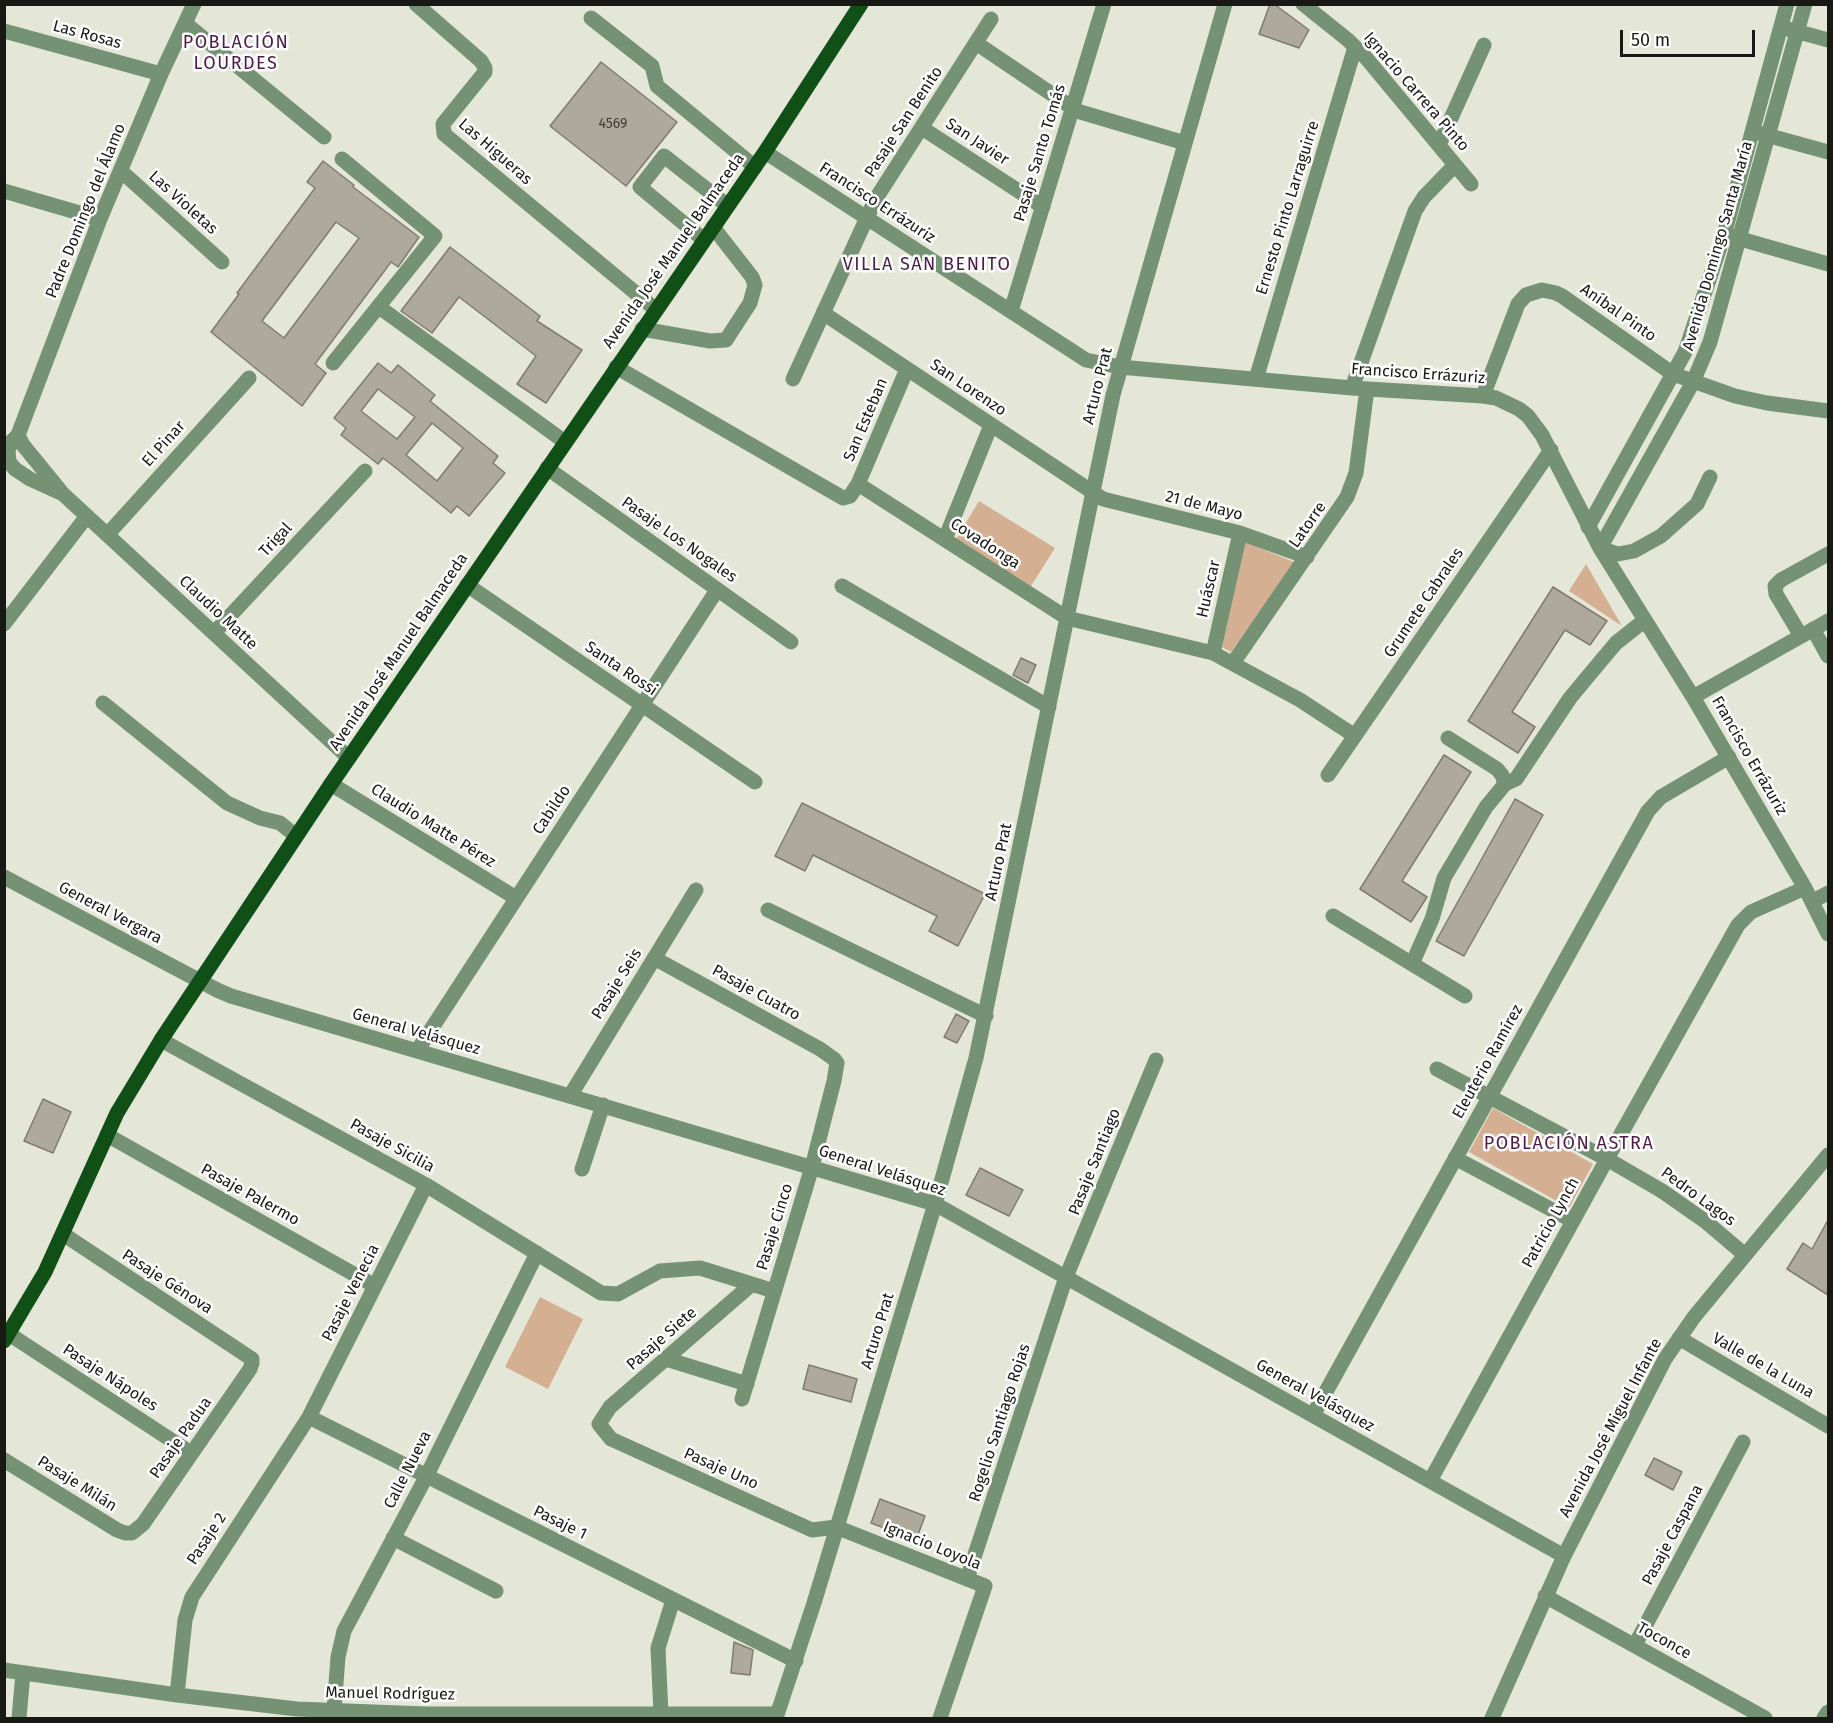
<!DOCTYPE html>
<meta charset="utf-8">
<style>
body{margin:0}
#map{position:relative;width:1833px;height:1723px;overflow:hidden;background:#e4e7d8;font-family:"Fira Sans",sans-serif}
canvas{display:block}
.frame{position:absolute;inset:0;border:6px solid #181914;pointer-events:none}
.scale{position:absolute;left:1620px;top:30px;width:135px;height:27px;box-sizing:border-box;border:3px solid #181914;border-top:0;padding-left:8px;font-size:18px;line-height:21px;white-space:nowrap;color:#181914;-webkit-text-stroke:4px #fff;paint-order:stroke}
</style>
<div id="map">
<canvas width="1833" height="1723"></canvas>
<div class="frame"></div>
<div class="scale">50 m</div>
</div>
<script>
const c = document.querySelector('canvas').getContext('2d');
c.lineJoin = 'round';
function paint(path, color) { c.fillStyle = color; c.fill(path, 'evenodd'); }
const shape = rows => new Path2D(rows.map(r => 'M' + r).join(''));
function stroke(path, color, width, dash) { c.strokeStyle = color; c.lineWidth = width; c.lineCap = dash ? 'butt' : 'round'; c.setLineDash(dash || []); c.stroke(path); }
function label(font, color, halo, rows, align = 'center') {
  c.font = font + ' "Fira Sans",sans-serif'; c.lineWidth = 5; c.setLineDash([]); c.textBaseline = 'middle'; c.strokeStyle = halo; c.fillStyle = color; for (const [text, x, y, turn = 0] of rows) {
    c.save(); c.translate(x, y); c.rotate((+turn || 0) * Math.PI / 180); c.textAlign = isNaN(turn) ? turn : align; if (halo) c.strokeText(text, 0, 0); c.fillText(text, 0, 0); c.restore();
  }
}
const green = shape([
 [979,501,1055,548,1031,586,956,539],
 [1245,542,1294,562,1231,652,1222,647],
 [1586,564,1622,626,1569,591],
 [1493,1108,1593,1164,1569,1208,1469,1152],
 [540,1297,583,1319,548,1389,505,1367]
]);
const building = shape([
 [1270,4,1274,4,1309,30,1299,48,1259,34,1270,4],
 [601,62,677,122,626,186,550,126,601,62],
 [323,161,354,185,353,187,419,237,398,267,391,262,315,364,326,373,302,406,211,332,239,294,237,293,315,188,307,182,323,161],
 [336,222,359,238,284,338,262,321,336,222],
 [450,247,540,316,537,321,582,350,546,403,517,384,536,356,459,297,432,333,401,311,450,247],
 [378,363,391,373,398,365,435,395,430,401,498,456,493,463,505,473,469,516,457,506,451,513,396,468,383,458,378,464,341,435,346,428,334,418,378,363],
 [378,389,415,417,397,439,361,411,378,389],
 [432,423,463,448,437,481,406,455,432,423],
 [1553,587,1607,621,1590,645,1565,630,1512,712,1535,727,1518,753,1468,721,1553,587],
 [1021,658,1036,665,1028,683,1013,675,1021,658],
 [1444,755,1471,772,1402,881,1427,897,1411,922,1360,889,1444,755],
 [1515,799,1543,815,1464,956,1436,941,1515,799],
 [802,803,985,894,958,946,929,931,937,916,813,855,805,871,775,856,802,803],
 [956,1014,969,1021,957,1043,944,1037,956,1014],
 [43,1099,71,1112,53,1153,24,1141,43,1099],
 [980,1168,1023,1190,1009,1216,966,1195,980,1168],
 [1828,1220,1828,1295,1787,1269,1803,1243,1812,1249,1828,1220],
 [809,1365,857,1379,851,1402,803,1389,809,1365],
 [1654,1458,1682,1472,1673,1490,1645,1475,1654,1458],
 [880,1499,925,1516,916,1540,871,1523,880,1499],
 [734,1642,753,1650,750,1675,731,1673,734,1642]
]);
const minor = shape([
 [416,4,481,61,485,68,485,72,443,124,444,134,655,309],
 [1303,4,1348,40,1367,59,1471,184],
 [591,18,652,66,657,86,755,167],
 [185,23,324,137],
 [1788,29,1828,40],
 [4,31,161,74],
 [976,43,1077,111,1185,143],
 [922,128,1043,207],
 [1759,133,1828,152],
 [1439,145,1484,45],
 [765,152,1086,360,1120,367,1352,388,1483,396,1496,398,1519,409,1528,416,1542,435,1600,548,1693,697,1805,888,1828,934],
 [121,171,222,262],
 [4,191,100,219],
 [1730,236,1828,264],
 [704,240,640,187,664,156,728,206],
 [379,307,565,442],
 [1011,311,1104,4],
 [823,313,1103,499,1240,533,1307,557],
 [642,329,710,341,726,340,750,303,755,285,752,277,713,227],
 [333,363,435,236,342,159],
 [616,367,843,498,850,496,858,484,907,369],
 [793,379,875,200,991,19],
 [1256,379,1355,47],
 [1352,388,1415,211,1424,197,1455,165],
 [1483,396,1518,304,1526,295,1542,290,1556,293,1562,296,1673,374,1735,396,1767,403,1828,411],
 [18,435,23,445,63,494,349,758],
 [547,468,791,642],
 [1710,477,1697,504,1661,536,1634,551,1618,554,1600,548,1693,382,1710,342,1805,4],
 [858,484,1067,618,1213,653,1300,700,1355,736],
 [63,494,30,479,15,469,9,462,8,450,12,441,18,435,100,219,161,74,194,4],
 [1588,527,1685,352,1724,235,1787,4],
 [107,535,249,378],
 [945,539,991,425],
 [467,585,755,782],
 [842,586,1049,707],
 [4,624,87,516],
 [1813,629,1828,656],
 [214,633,365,471],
 [1801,636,1776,594,1775,586,1781,580,1828,554],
 [1213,653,1240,533],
 [1233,663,1347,497,1356,473,1367,389],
 [1693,697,1828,621],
 [103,703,227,803,260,818,280,823,296,836],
 [1448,738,1497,769,1502,775,1505,784],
 [1328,775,1551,450],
 [331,784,516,898],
 [4,877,217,990,231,996,935,1204,1564,1556],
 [1813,901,1828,893],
 [768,910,986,1016],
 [1333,916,1465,996],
 [654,958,820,1049,834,1059,837,1063,834,1081,812,1167,742,1399],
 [1412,964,1432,919,1444,878,1486,807,1505,784,1516,779,1570,698,1600,662,1616,643,1645,620],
 [161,1040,426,1185,601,1293,618,1294,660,1271,700,1268,774,1291],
 [417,1051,717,590],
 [1437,1069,1607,1159,1662,1191,1705,1221,1745,1255],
 [570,1096,696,890],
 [107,1135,375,1286],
 [1455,1158,1573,1221],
 [582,1169,603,1105],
 [752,1284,610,1407,599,1424,611,1439,812,1530,836,1527,985,1586,940,1718],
 [9,1334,191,1453],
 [1679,1338,1828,1426],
 [666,1359,747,1384],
 [1313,1415,1648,811,1661,797,1729,757],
 [309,1417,796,1661],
 [4,1460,117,1530,125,1533,132,1533,143,1524,250,1369,252,1363,252,1359,63,1234],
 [1430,1481,1607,1159,1738,925,1751,912,1805,888],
 [393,1538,496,1591],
 [967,1579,1066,1277,1156,1060],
 [1545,1596,1765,1718],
 [1635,1645,1743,1442],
 [4,1670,177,1695,297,1709,425,1714,777,1714],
 [177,1695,185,1620,192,1597,309,1417,426,1185],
 [334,1710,338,1657,344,1631,426,1477,537,1253],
 [661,1714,658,1648,673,1600],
 [19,1718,23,1673],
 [776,1718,814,1603,935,1204,976,1058,1113,395,1225,4],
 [1492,1718,1564,1556,1665,1359,1694,1317,1828,1155],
 [1824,1718,1828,1712]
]);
const major = shape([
 [4,1341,45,1272,117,1113,161,1040,331,784,765,152,861,4]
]);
const numberNames = [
 ["4569",613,124]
];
const streetNames = [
 ["Las Rosas",87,35,15],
 ["Ignacio Carrera Pinto",1416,92,49],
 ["Pasaje San Benito",904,122,-57],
 ["San Javier",977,142,33],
 ["Las Higueras",495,152,41],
 ["Pasaje Santo Tomás",1040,153,-73],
 ["Las Violetas",183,203,42],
 ["Francisco Errázuriz",877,203,33],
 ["Ernesto Pinto Larraguirre",1288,208,-73],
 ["Padre Domingo del Álamo",86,211,-68],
 ["Avenida Domingo Santa María",1718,246,-74],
 ["Avenida José Manuel Balmaceda",674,251,-55],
 ["Aníbal Pinto",1618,313,35],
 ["Francisco Errázuriz",1418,374,4],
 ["Arturo Prat",1098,386,-76],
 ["San Lorenzo",968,388,34],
 ["San Esteban",866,420,-67],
 ["El Pinar",164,444,-48],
 ["21 de Mayo",1204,506,14],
 ["Latorre",1308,525,-55],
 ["Trigal",276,540,-47],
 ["Pasaje Los Nogales",679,540,35],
 ["Covadonga",985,544,33],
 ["Huáscar",1209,589,-77],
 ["Grumete Cabrales",1424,603,-56],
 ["Claudio Matte",218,613,43],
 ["Avenida José Manuel Balmaceda",399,652,-56],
 ["Santa Rossi",621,669,34],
 ["Francisco Errázuriz",1749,756,60],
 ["Cabildo",552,810,-57],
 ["Claudio Matte Pérez",433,826,32],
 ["Arturo Prat",999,862,-78],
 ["General Vergara",110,913,28],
 ["Pasaje Seis",617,984,-58],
 ["Pasaje Cuatro",756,993,29],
 ["General Velásquez",416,1032,16],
 ["Eleuterio Ramírez",1488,1062,-61],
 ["Pasaje Sicilia",392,1146,29],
 ["Pasaje Santiago",1095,1162,-68],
 ["General Velásquez",882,1171,18],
 ["Pasaje Palermo",250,1195,29],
 ["Pedro Lagos",1698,1197,36],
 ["Patricio Lynch",1551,1223,-61],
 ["Pasaje Cinco",775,1227,-73],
 ["Pasaje Génova",167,1282,33],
 ["Pasaje Venecia",351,1293,-63],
 ["Arturo Prat",878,1331,-73],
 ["Pasaje Siete",662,1339,-41],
 ["Valle de la Luna",1763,1366,30],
 ["Pasaje Nápoles",110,1378,33],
 ["General Velásquez",1315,1396,29],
 ["Rogelio Santiago Rojas",1000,1423,-72],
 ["Avenida José Miguel Infante",1611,1428,-62],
 ["Pasaje Padua",181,1438,-55],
 ["Pasaje Uno",721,1469,24],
 ["Calle Nueva",408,1470,-63],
 ["Pasaje Milán",77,1484,32],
 ["Pasaje 1",560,1523,26],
 ["Pasaje Caspana",1673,1535,-62],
 ["Pasaje 2",207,1539,-57],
 ["Ignacio Loyola",932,1546,22],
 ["Toconce",1664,1641,29],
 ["Manuel Rodríguez",390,1694,1]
];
const neighbourhoodNames = [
 ["POBLACIÓN",236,43],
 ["LOURDES",236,64],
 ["VILLA SAN BENITO",927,265],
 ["POBLACIÓN ASTRA",1569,1144]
];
paint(green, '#d5af92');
paint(building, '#afa99c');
stroke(building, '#807b6f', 1.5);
stroke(minor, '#759374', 15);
stroke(major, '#104f16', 15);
label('14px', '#3e3d36', null, numberNames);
label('16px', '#181914', '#fff', streetNames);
c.letterSpacing = '1.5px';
label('18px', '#4e1a48', '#fff', neighbourhoodNames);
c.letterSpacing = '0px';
</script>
